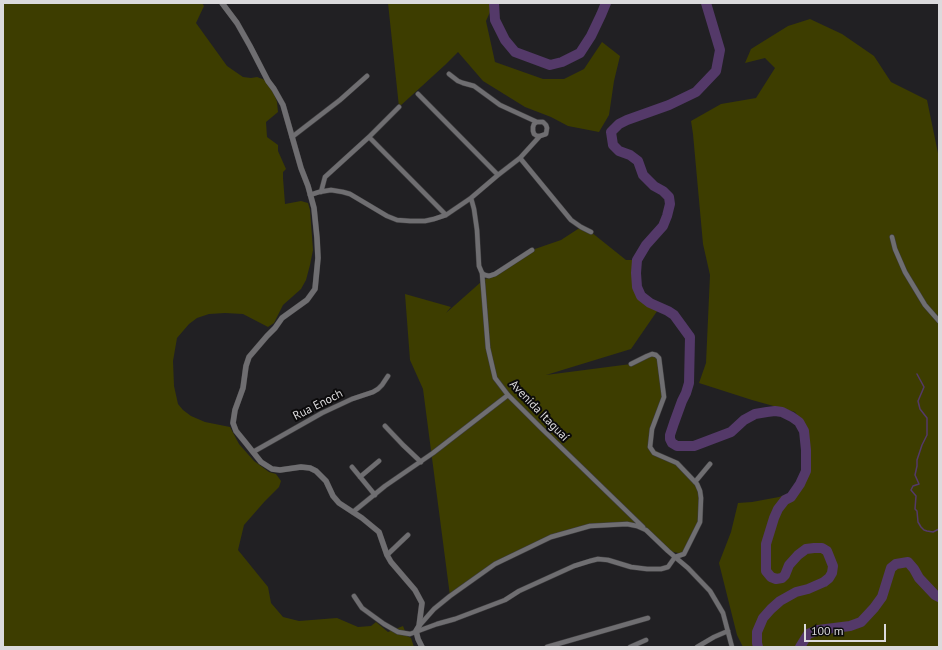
<!DOCTYPE html>
<meta charset="utf-8">
<style>
body{margin:0}
#map{position:relative;width:942px;height:650px;overflow:hidden;background:#212023;font-family:"PT Sans",sans-serif}
canvas{display:block}
.frame{position:absolute;inset:0;border:4px solid #dbdadc;pointer-events:none}
.scale{position:absolute;left:804px;top:624px;width:82px;height:18px;box-sizing:border-box;border:2px solid #dbdadc;border-top:0;padding-left:5px;font-size:12px;line-height:14px;white-space:nowrap;color:#dbdadc;-webkit-text-stroke:3px #0b0a0b;paint-order:stroke}
</style>
<div id="map">
<canvas width="942" height="650"></canvas>
<div class="frame"></div>
<div class="scale">100 m</div>
</div>
<script>
const c = document.querySelector('canvas').getContext('2d');
c.lineJoin = 'round';
function paint(path, color) { c.fillStyle = color; c.fill(path, 'evenodd'); }
const shape = rows => new Path2D(rows.map(r => 'M' + r).join(''));
function stroke(path, color, width, dash) { c.strokeStyle = color; c.lineWidth = width; c.lineCap = dash ? 'butt' : 'round'; c.setLineDash(dash || []); c.stroke(path); }
function label(font, color, halo, rows, align = 'center') {
  c.font = font + ' "PT Sans",sans-serif'; c.lineWidth = 4; c.setLineDash([]); c.textBaseline = 'middle'; c.strokeStyle = halo; c.fillStyle = color; for (const [text, x, y, turn = 0] of rows) {
    c.save(); c.translate(x, y); c.rotate((+turn || 0) * Math.PI / 180); c.textAlign = isNaN(turn) ? turn : align; if (halo) c.strokeText(text, 0, 0); c.fillText(text, 0, 0); c.restore();
  }
}
const green = shape([
 [3,3,202,3,204,6,196,23,227,66,243,77,251,78,257,77,268,81,272,88,277,102,278,112,266,122,267,137,278,145,278,151,286,169,283,172,283,178,285,204,301,201,308,203,310,210,313,250,310,265,306,280,301,289,283,305,274,323,268,327,243,314,225,313,209,314,197,318,189,324,177,338,173,361,174,386,178,404,183,410,191,416,205,422,230,427,239,444,254,461,269,472,276,474,281,481,279,487,265,501,244,525,238,550,268,587,271,603,283,617,299,621,337,618,358,627,371,626,376,622,388,632,403,626,407,636,411,638,414,647,3,647],
 [388,3,494,3,486,21,495,62,543,79,564,79,584,69,602,42,620,56,614,81,609,115,599,132,568,126,551,117,525,107,483,81,458,52,445,65,399,107],
 [810,19,842,34,874,56,891,82,927,100,939,158,939,647,743,647,737,635,719,563,731,532,738,503,752,502,779,497,792,492,805,470,805,445,803,425,795,412,752,400,699,383,706,363,710,275,703,244,693,134,691,121,721,104,756,98,775,68,765,58,745,63,751,49,788,26],
 [581,227,591,232,626,260,634,260,636,288,641,296,662,304,631,349,546,375,631,364,647,356,659,358,664,397,652,429,650,447,677,463,686,473,700,491,700,522,684,554,668,551,646,530,627,524,590,526,551,537,495,564,450,596,423,389,410,360,405,294,451,307,446,313,481,282,532,250,561,240]
]);
const stream = shape([
 [917,374,924,387,918,401,920,409,927,418,927,435,922,445,917,460,917,466,915,475,919,484,913,486,911,490,916,496,915,509,917,511,918,522,921,527,924,530,927,531,933,532,939,529]
]);
const river = shape([
 [494,3,495,20,505,40,515,52,550,65,562,62,580,53,591,36,601,15,606,3],
 [706,3,720,50,716,71,696,92,669,105,627,120,619,124,611,132,613,145,619,151,630,155,638,161,643,175,654,186,663,191,669,197,670,204,667,216,663,226,646,245,637,260,636,273,637,287,641,296,650,303,668,311,674,315,690,337,689,383,686,393,682,401,674,423,670,435,670,439,672,443,677,446,694,446,731,432,744,420,755,414,767,412,775,411,782,412,792,417,799,422,804,431,806,450,806,471,800,484,791,497,785,500,778,509,774,518,766,544,766,571,771,577,776,579,782,578,785,575,789,565,798,555,806,549,814,548,822,548,827,551,833,566,832,573,829,578,824,582,808,589,796,592,780,601,771,609,763,618,757,632,757,643,758,647],
 [800,647,808,634,818,630,850,626,861,622,874,608,882,597,891,568,896,564,908,562,914,569,919,578,935,595,939,597]
]);
const minor = shape([
 [449,74,458,81,463,83,474,86,500,105,537,122],
 [418,94,498,175],
 [292,137,340,100,367,76],
 [369,137,446,215],
 [520,158,571,220,581,227,591,232],
 [321,192,325,177,369,137,399,107],
 [310,195,319,192,331,190,343,192,350,194,387,216,397,220,410,221,425,221,434,219,446,215,471,198,498,175,520,158,540,136,546,134,547,128,546,125,543,122,537,122,534,124,533,127,533,131,534,134,537,136,540,136],
 [471,198,474,209,477,230,479,266,482,273,485,275,489,276,495,274,532,250],
 [892,237,895,249,905,272,925,305,939,321],
 [482,273,488,348,495,378,508,395,541,428,643,527],
 [385,426,403,445,421,462],
 [253,452,322,413,352,399,373,392,378,389,382,385,388,376],
 [352,467,375,495],
 [360,477,379,461],
 [695,482,710,464],
 [353,512,385,486,433,453,508,395],
 [387,555,408,535],
 [354,596,362,608,384,624,398,632,410,634,437,624,455,619,505,600,519,591,574,566,590,561,598,559,608,560,631,567,647,569,661,569,668,567,675,557,688,568,710,591,723,613,732,647],
 [419,626,434,609,450,596,495,564,551,537,590,526,627,524,637,526,646,530,668,551,675,557,684,554,700,522,701,498,700,491,697,484,677,463,654,453,650,447,652,429,664,397,659,358,656,355,652,354,647,356,631,364],
 [547,647,648,618],
 [630,647,646,640],
 [697,647,714,637,728,631]
]);
const tertiary = shape([
 [222,3,237,23,250,46,268,81,274,89,283,105,301,168,308,186,314,208,317,238,318,258,315,289,307,300,282,318,275,328,267,336,249,357,246,366,243,388,235,410,233,423,236,431,245,442,261,462,272,469,280,470,301,467,310,468,316,471,326,481,333,496,339,503,362,518,379,532,387,555,391,562,415,590,422,603,419,626,416,631,418,639,422,647]
]);
const streetNames = [
 ["Rua Enoch",318,405,-27],
 ["Avenida Itaguaí",539,411,46]
];
paint(green, '#3d3d00');
stroke(stream, '#543969', 1.5);
stroke(river, '#543969', 10);
stroke(minor, '#3d3c3e', 5.5);
stroke(tertiary, '#3d3c3e', 6);
stroke(minor, '#6f6e71', 4.5);
stroke(tertiary, '#6f6e71', 5.5);
label('12px', '#dbdadc', '#0b0a0b', streetNames);
</script>
